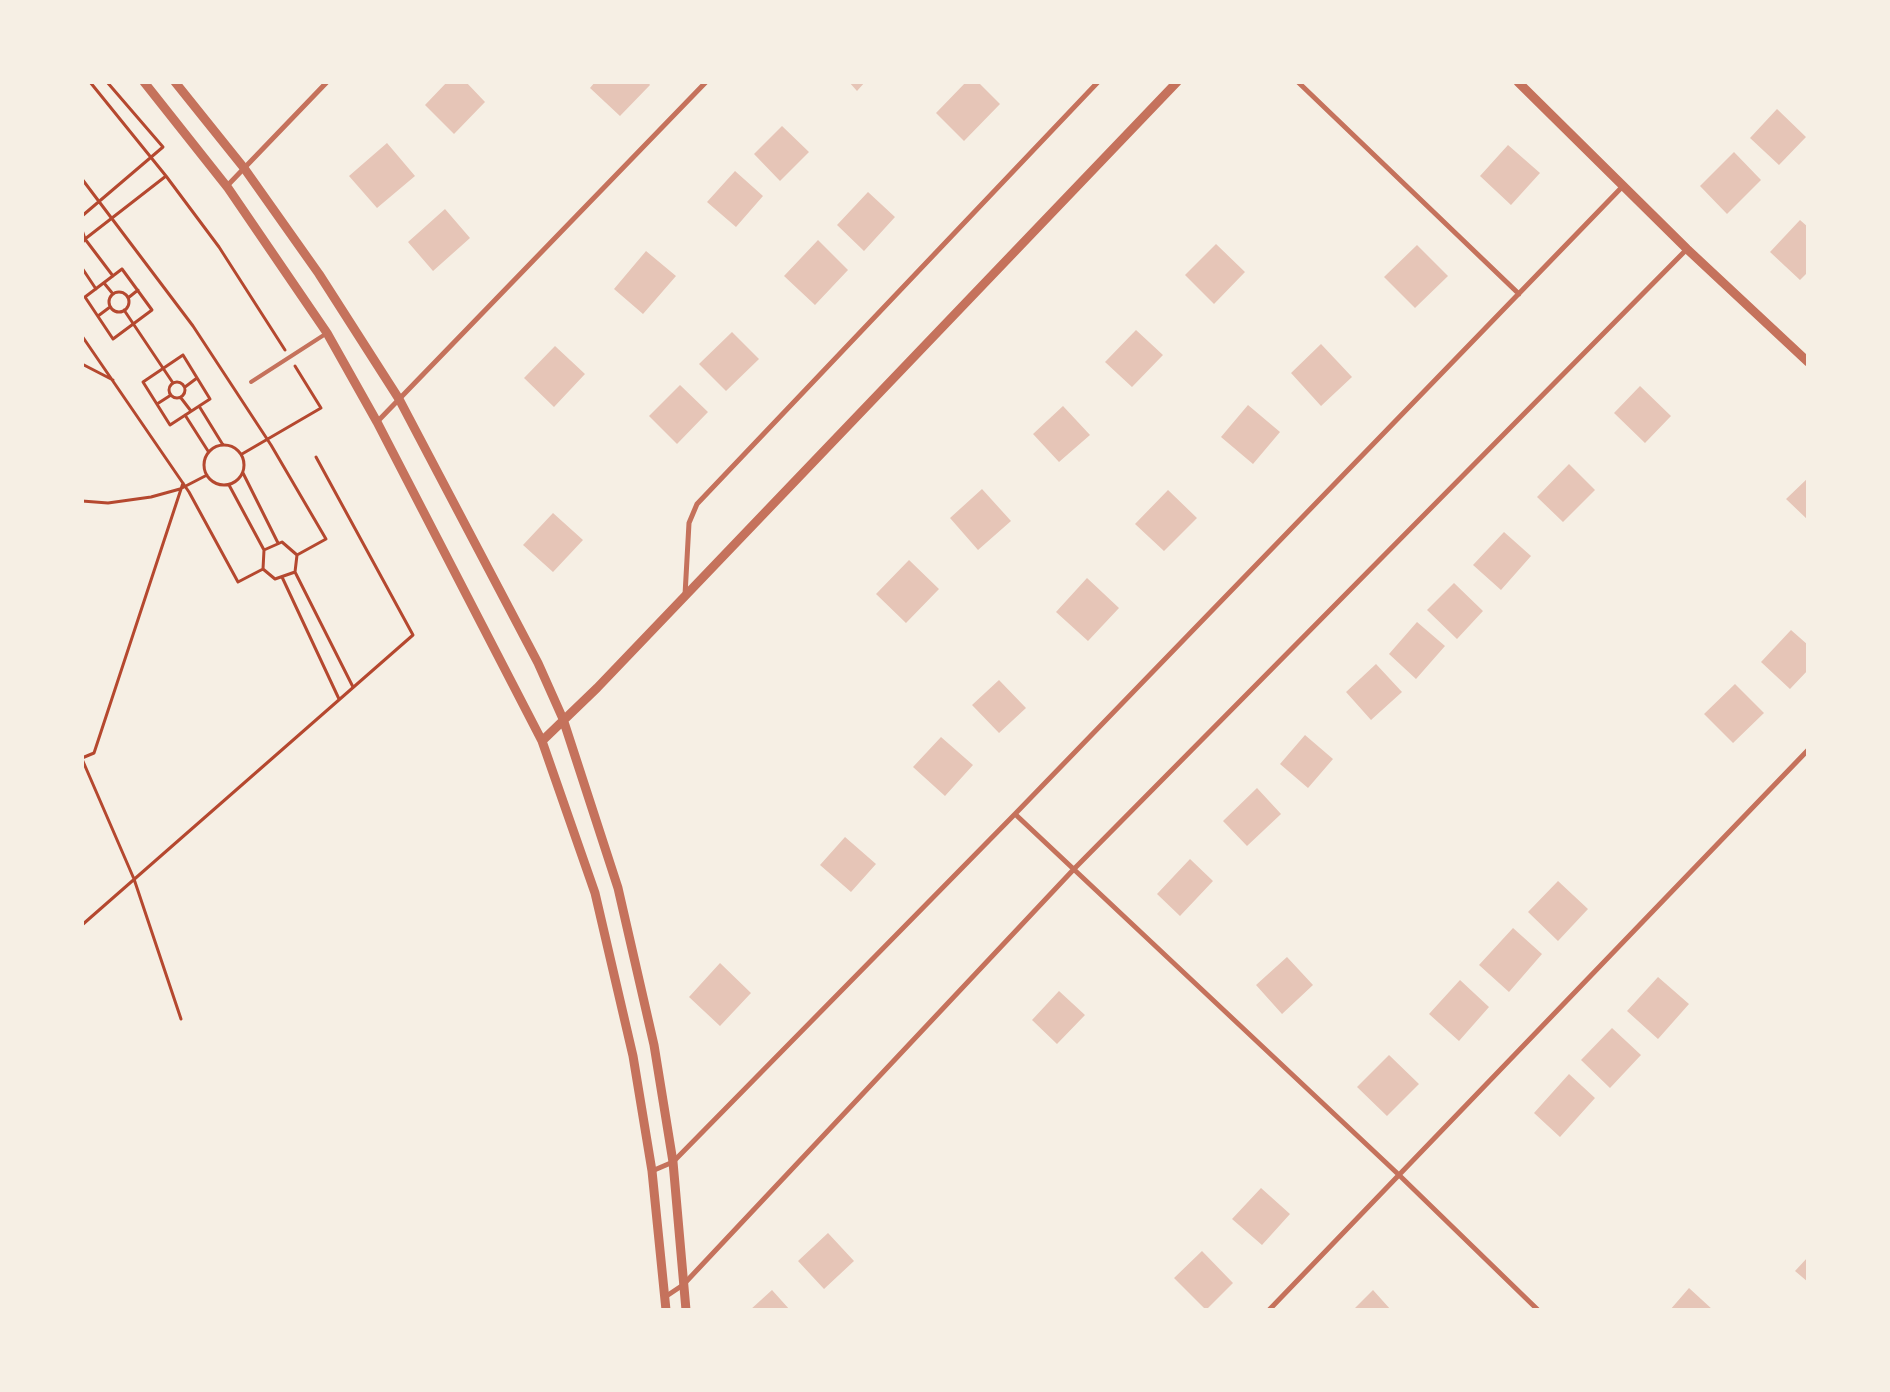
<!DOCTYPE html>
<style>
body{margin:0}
#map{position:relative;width:1890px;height:1392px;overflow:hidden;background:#f6efe4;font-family:Rubik,sans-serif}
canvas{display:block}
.frame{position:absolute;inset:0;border:84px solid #f6efe4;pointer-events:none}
</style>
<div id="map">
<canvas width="1890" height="1392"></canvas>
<div class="frame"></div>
</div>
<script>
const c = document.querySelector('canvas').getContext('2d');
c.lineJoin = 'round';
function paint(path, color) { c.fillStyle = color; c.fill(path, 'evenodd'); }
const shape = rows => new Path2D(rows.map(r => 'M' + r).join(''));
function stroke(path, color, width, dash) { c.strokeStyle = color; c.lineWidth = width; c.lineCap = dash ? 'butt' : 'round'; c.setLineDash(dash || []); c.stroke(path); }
const building = shape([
 [447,82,466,82,485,102,454,134,425,105],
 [595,82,648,82,650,85,620,116,590,88],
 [849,82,865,82,857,91],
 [966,82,978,82,1000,104,964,141,936,113],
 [1777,109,1806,137,1779,165,1750,138],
 [782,126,809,152,780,181,754,154],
 [387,143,415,176,377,208,349,176],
 [1508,145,1540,173,1511,205,1480,176],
 [1734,152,1761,180,1727,214,1700,186],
 [735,171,763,196,736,227,707,202],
 [868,192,895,217,864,251,837,225],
 [445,209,470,238,433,271,408,242],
 [1800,220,1808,227,1808,272,1800,280,1770,252],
 [818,240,848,270,815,305,784,276],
 [1216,244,1245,272,1214,304,1185,275],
 [1417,245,1448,276,1415,308,1384,277],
 [646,251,676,276,643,314,614,289],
 [1136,330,1163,355,1132,387,1105,362],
 [732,332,759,359,726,391,699,364],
 [1321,344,1352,377,1321,406,1291,373],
 [555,346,585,374,554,407,524,378],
 [680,385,708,412,677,444,649,416],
 [1640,386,1671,416,1645,443,1614,413],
 [1248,405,1280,432,1253,464,1221,437],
 [1063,406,1090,435,1059,462,1033,434],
 [1569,464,1595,490,1563,522,1537,497],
 [1808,478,1808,520,1786,499],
 [982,489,1011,521,978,550,950,518],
 [1168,490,1197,518,1164,551,1135,524],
 [553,513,583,540,553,572,523,545],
 [1504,532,1531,556,1501,590,1473,565],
 [909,560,939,589,906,623,876,594],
 [1087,578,1119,608,1088,641,1056,612],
 [1454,583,1483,611,1457,639,1427,610],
 [1417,622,1445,646,1416,679,1389,654],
 [1791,630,1808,645,1808,670,1790,689,1761,662],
 [1376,664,1402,692,1371,720,1346,692],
 [999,680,1026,708,999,733,972,705],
 [1735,684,1764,713,1733,743,1704,714],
 [1305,735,1333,759,1308,788,1280,764],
 [941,737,973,765,945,796,913,767],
 [1257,788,1281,814,1247,846,1223,821],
 [845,837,876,864,851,892,820,865],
 [1190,859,1213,881,1180,916,1157,894],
 [1558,881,1588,909,1558,941,1528,912],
 [1513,928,1542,954,1509,992,1479,965],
 [1287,957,1313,985,1282,1014,1256,985],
 [720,963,751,993,720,1026,689,997],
 [1658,977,1689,1004,1658,1039,1627,1011],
 [1460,980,1489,1007,1459,1041,1429,1014],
 [1059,991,1085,1015,1057,1044,1032,1020],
 [1612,1028,1641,1055,1610,1088,1581,1060],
 [1389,1055,1419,1084,1387,1116,1357,1087],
 [1569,1074,1595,1098,1560,1137,1534,1113],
 [1261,1188,1290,1214,1262,1245,1232,1219],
 [828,1233,854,1261,824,1289,798,1261],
 [1202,1251,1233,1283,1206,1310,1174,1278],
 [1808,1257,1808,1282,1795,1271],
 [1689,1288,1713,1310,1670,1310],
 [772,1290,790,1310,750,1310],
 [1373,1290,1391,1310,1353,1310]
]);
const path = shape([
 [90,82,166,176,85,239,113,276],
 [166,176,219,247,285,350],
 [82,179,193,326,271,445,326,539,297,555,282,542,264,550,263,569,238,582,189,492,82,336],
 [82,216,163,147,107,82],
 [82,230,85,239,82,243],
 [82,268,96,289],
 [122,269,152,310,113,339,85,297,122,269],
 [104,283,113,294],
 '109 302a10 10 0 1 1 20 0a10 10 0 1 1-20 0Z',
 [128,298,138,290],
 [124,310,173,383],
 [98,316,110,307],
 [183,355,210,399,170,425,143,382,183,355],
 [82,364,113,380],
 '169 390a8 8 0 1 1 16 0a8 8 0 1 1-16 0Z',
 [185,387,197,378],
 [181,398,191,411],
 [157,404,171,395],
 [199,406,223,445],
 [185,415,208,451],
 '204 465a20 20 0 1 1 40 0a20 20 0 1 1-40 0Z',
 [242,454,321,408,295,366],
 [243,473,278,543],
 [229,485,264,550],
 [82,501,108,503,151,497,180,489,207,475],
 [263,569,275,579,295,572,297,555],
 [295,572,353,687],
 [282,577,339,699],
 [82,758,94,753,183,483],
 [82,759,134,879,181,1019],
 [82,925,413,635,316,457]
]);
const service = shape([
 [251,382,327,333]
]);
const minor = shape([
 [1298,82,1519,294],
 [227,186,327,82],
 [377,422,706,82],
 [685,595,689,523,697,504,1098,82],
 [1015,814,1398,1174,1538,1310],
 [652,1171,673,1162,1015,814,1623,186],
 [665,1297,683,1285,1074,869,1687,249],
 [1269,1310,1808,750]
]);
const tertiary = shape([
 [144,82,228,188,327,333,377,422,542,741,595,893,633,1056,652,1171,666,1310],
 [175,82,244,168,319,274,399,399,538,663,563,719,618,888,654,1045,673,1162,686,1310],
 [1518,82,1687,249,1808,362],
 [542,741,597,688,1177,82]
]);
paint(building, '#e6c5b7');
stroke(path, '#b5482f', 3);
stroke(service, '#c5725c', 4);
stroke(minor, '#c5725c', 5);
stroke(tertiary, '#c5725c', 9);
</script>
